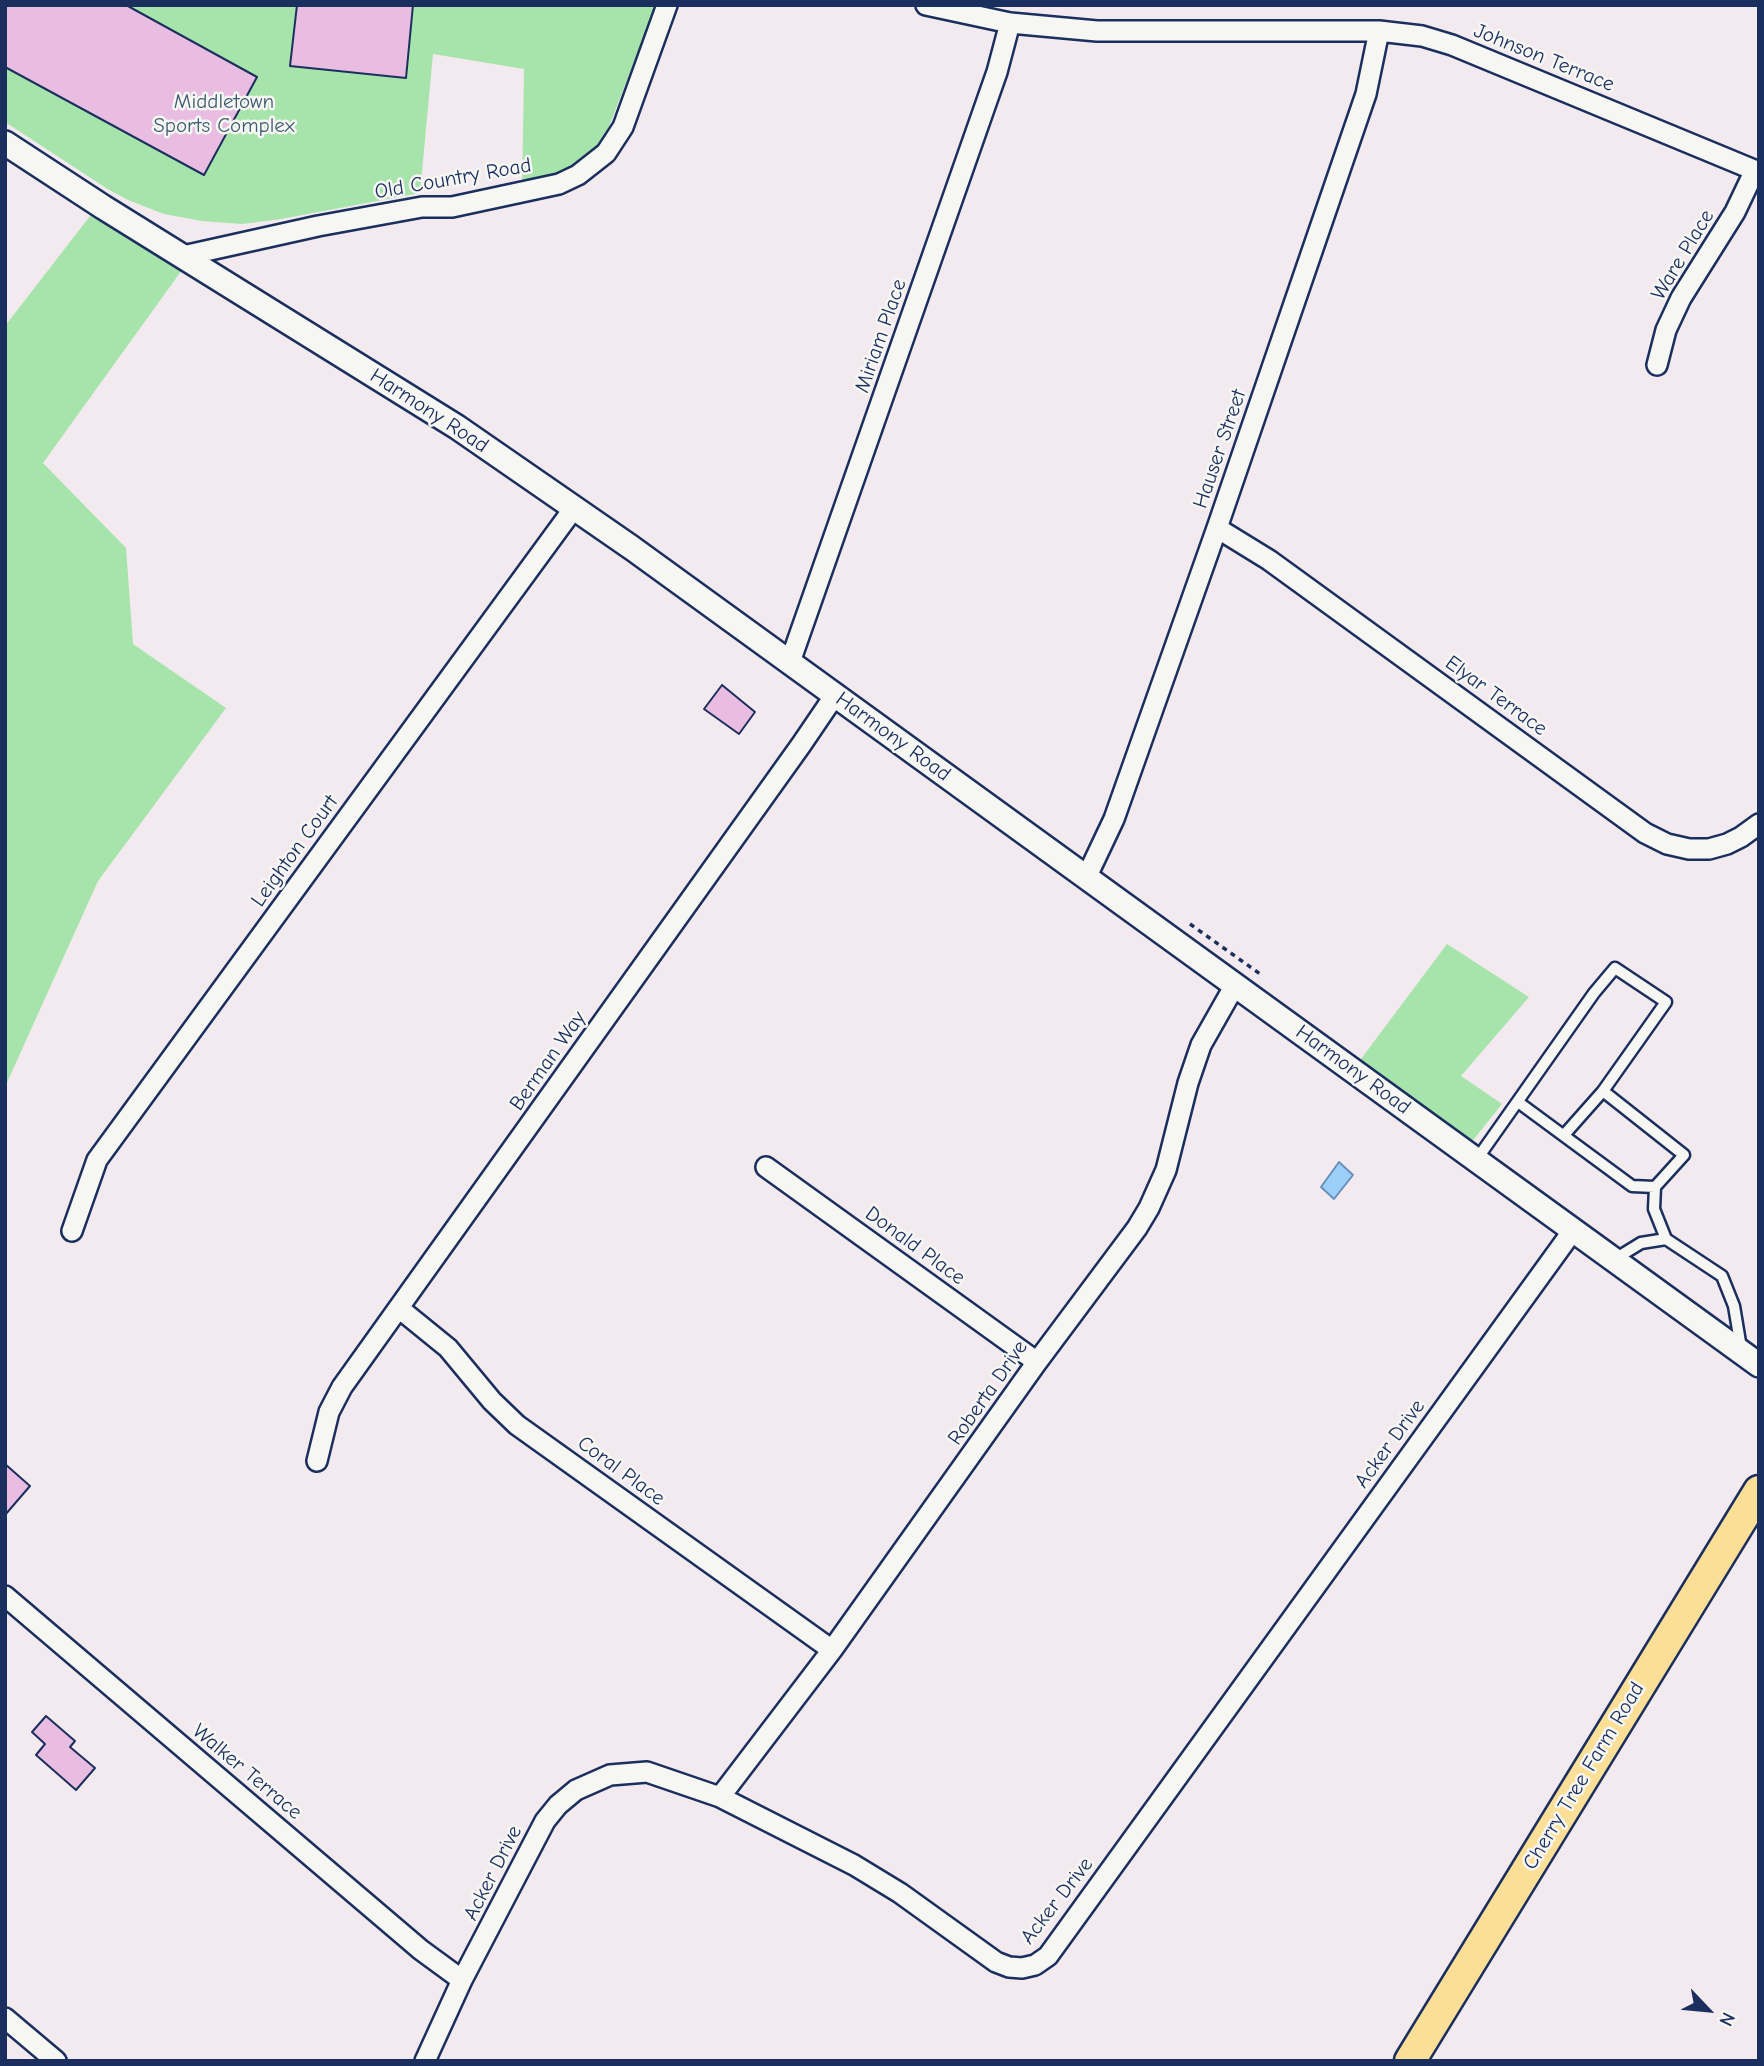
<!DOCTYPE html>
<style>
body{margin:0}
#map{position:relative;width:1764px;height:2066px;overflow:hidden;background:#f3eaef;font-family:"Comic Neue",sans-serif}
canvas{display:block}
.frame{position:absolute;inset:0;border:7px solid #1b2f5e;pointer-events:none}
.north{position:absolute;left:1673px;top:1975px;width:70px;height:70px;-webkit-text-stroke:5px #f6f6f2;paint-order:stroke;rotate:116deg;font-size:19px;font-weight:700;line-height:28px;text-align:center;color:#1b2f5e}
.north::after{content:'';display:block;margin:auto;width:24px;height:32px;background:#1b2f5e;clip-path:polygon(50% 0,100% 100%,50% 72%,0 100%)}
</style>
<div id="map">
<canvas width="1764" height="2066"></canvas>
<div class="frame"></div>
<div class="north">N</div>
</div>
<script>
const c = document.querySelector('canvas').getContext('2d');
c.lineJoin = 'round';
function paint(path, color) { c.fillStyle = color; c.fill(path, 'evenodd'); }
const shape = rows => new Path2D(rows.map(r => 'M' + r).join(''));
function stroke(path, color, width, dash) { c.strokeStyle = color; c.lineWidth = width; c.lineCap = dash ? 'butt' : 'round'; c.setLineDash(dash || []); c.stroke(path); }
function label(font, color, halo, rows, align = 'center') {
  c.font = font + ' "Comic Neue",sans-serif'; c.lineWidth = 5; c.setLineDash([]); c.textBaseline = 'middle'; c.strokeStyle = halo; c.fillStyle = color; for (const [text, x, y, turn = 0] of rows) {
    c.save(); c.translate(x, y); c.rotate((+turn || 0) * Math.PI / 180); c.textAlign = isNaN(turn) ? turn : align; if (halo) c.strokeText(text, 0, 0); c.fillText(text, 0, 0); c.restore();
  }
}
const green = shape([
 [5,5,656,5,591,173,522,196,524,69,433,54,420,193,281,219,242,224,202,221,164,214,128,200,106,188,5,122],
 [97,207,187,263,43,463,126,548,133,644,226,708,98,881,5,1087,5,326],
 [1447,944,1529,997,1461,1076,1502,1104,1470,1144,1434,1118,1422,1138,1370,1099,1382,1081,1358,1063]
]);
const water = shape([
 [1339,1162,1353,1175,1334,1199,1321,1187,1339,1162]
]);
const building = shape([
 [5,5,126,5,257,77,204,175,5,67,5,5],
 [297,5,413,5,406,78,290,66,297,5],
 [722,685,755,712,739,734,704,709,722,685],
 [5,1464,30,1486,5,1515,5,1464],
 [46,1716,75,1741,70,1747,95,1768,76,1790,36,1755,45,1744,32,1732,46,1716]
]);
const path = shape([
 [1190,924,1263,976]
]);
const service = shape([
 [1603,1091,1684,1155,1655,1187,1654,1209,1666,1239],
 [1518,1102,1632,1186,1655,1187],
 [1477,1159,1594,993,1615,968,1666,1002,1603,1091,1564,1135],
 [1615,1259,1641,1243,1666,1239,1722,1276,1734,1306,1741,1348]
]);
const minor = shape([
 [926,5,1010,23,1097,31,1379,31,1422,36,1452,45,1759,172],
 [183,256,318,226,422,207,452,207,559,184,578,175,606,153,623,127,667,5],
 [1657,365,1666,330,1681,298,1735,212,1755,170],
 [1217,528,1269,560,1645,833,1667,844,1689,849,1709,849,1727,844,1741,837,1759,824],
 [790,662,997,72,1010,23],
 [1087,876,1114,819,1217,528,1366,94,1379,31],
 [766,1167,1037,1362],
 [72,1231,97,1160,574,508],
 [400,1309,448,1348,492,1401,517,1425,832,1650],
 [317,1461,329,1412,342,1387,801,745,835,695],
 [5,1596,421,1950,462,1980],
 [720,1797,832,1650,1037,1362,1137,1228,1149,1208,1166,1170,1188,1083,1201,1045,1235,985],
 [5,2018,56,2061],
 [425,2061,462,1980,545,1821,558,1805,576,1790,610,1775,647,1772,720,1797,854,1865,900,1893,996,1962,1009,1967,1022,1968,1035,1965,1048,1956,1574,1229]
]);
const tertiary = shape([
 [5,143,103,207,457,427,632,548,1759,1365]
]);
const primary = shape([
 [1410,2061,1759,1491]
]);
const streetNames = [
 ["Johnson Terrace",1544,58,22],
 ["Old Country Road",453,179,-10],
 ["Ware Place",1683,255,-59],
 ["Miriam Place",881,336,-71],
 ["Harmony Road",429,411,33],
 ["Hauser Street",1220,449,-71],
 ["Elyar Terrace",1496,696,36],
 ["Harmony Road",893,737,36],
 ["Leighton Court",295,851,-54],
 ["Berman Way",548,1061,-55],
 ["Harmony Road",1353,1070,36],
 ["Donald Place",915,1246,36],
 ["Roberta Drive",988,1393,-55],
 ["Acker Drive",1390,1444,-54],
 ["Coral Place",621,1471,36],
 ["Walker Terrace",247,1772,40],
 ["Cherry Tree Farm Road",1584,1776,-59],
 ["Acker Drive",493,1873,-63],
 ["Acker Drive",1057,1901,-52]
];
const parkNames = [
 ["Middletown",224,102],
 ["Sports Complex",224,126]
];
paint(green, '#a6e4ab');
paint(water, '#9cd0fa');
stroke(water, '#6890bc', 2);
paint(building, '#e9bce1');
stroke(building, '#1b2f5e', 2);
stroke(service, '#1b2f5e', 15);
stroke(minor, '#1b2f5e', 24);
stroke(tertiary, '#1b2f5e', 28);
stroke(primary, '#1b2f5e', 35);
stroke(path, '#1b2f5e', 3.5, [5, 5]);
stroke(service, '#f6f6f2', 10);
stroke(minor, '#f6f6f2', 19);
stroke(tertiary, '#f6f6f2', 23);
stroke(primary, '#fbdf96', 30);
label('21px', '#1b2f5e', '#f6f6f2', streetNames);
label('21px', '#3e5c71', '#f6f6f2', parkNames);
</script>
